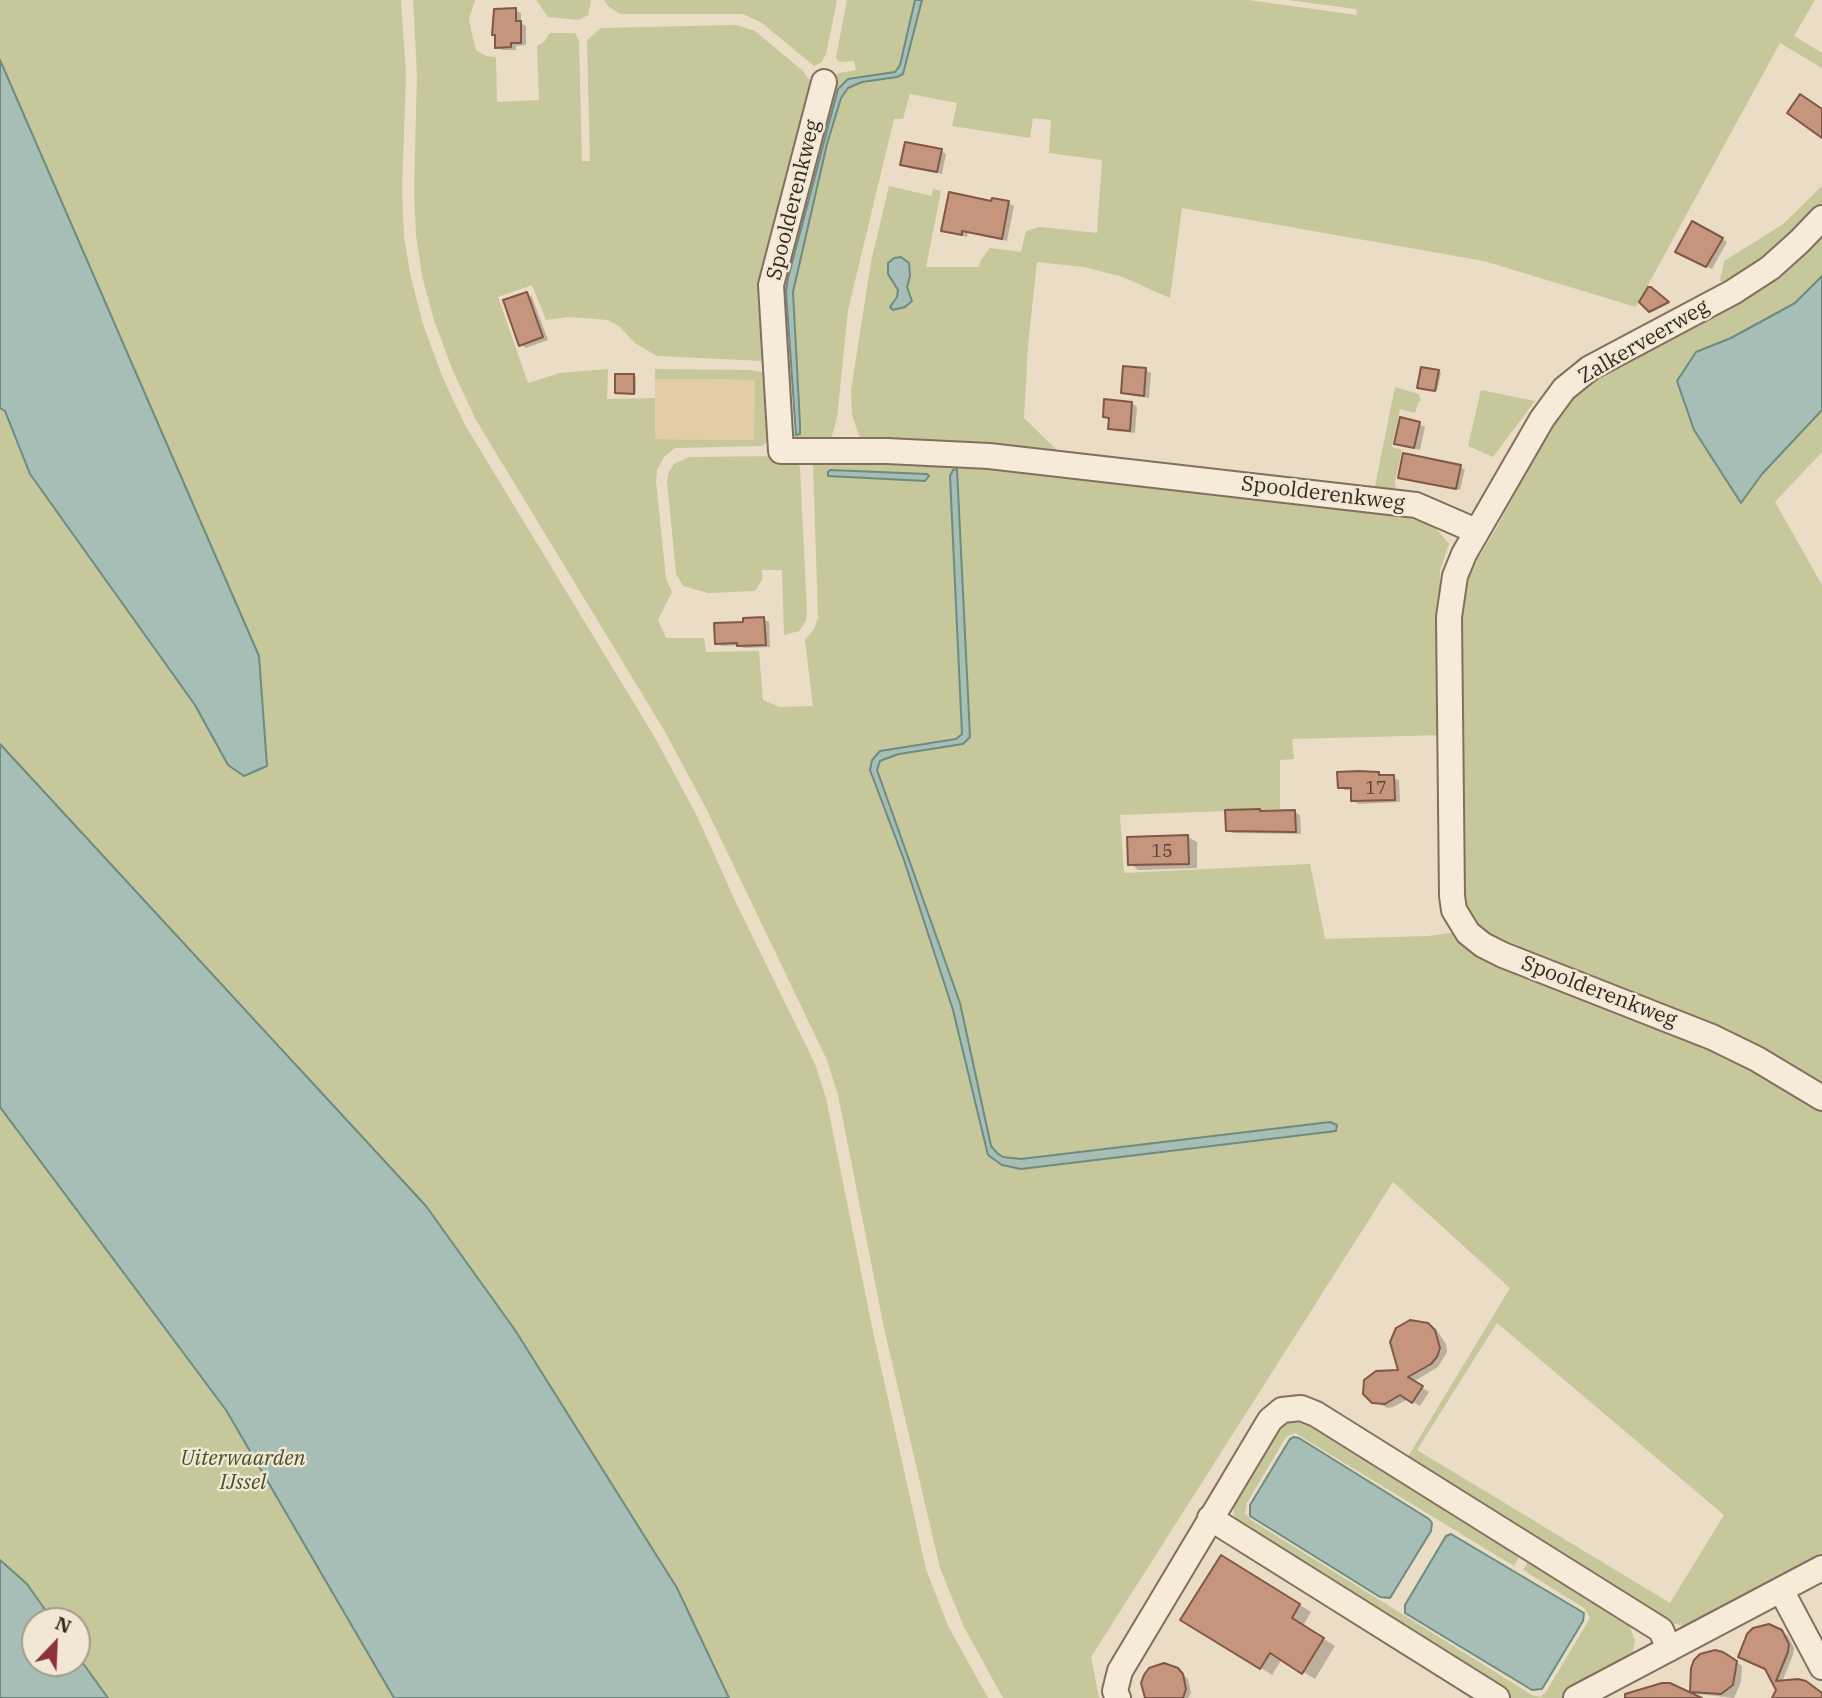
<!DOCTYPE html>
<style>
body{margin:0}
#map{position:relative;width:1822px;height:1698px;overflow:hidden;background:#eadcc5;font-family:"IBM Plex Serif",serif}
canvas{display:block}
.north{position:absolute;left:21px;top:1607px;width:70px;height:70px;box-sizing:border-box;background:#f2e7d4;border:2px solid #a69b8c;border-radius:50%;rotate:23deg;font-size:19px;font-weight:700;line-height:28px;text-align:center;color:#35281f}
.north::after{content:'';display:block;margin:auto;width:24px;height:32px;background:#8d323b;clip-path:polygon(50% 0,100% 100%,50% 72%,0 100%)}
</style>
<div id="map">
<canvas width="1822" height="1698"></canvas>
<div class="north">N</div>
</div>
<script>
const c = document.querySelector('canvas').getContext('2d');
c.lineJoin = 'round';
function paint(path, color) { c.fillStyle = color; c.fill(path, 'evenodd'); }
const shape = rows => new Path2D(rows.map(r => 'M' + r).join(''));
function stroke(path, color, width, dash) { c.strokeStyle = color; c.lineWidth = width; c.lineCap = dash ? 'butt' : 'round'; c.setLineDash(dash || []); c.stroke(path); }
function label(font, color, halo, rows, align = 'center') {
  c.font = font + ' "IBM Plex Serif",serif'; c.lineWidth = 5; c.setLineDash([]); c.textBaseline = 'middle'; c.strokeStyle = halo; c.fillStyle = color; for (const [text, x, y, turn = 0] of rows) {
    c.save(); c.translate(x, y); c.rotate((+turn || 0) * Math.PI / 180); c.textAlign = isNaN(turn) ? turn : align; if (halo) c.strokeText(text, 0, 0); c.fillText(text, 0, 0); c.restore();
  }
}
const green = shape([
 [0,0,401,0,406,75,402,191,404,237,411,278,423,324,442,376,465,425,654,736,697,816,736,903,815,1064,826,1098,873,1332,926,1569,948,1626,988,1698,107,1698,77,1655,77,1621,53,1621,0,1561,0,967,296,1063,0,744,0,408,5,411,31,474,195,705,228,765,259,656,0,60],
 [413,0,475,0,469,19,472,35,476,50,486,56,496,57,497,102,539,100,537,46,544,42,550,33,575,33,579,41,582,161,590,161,587,40,601,28,736,25,755,31,803,71,810,81,814,92,764,361,657,356,635,343,619,326,608,320,569,317,546,320,532,285,498,297,528,383,560,373,608,369,607,399,655,398,655,439,754,440,754,380,655,379,655,369,749,370,763,372,770,379,768,441,762,446,675,448,664,457,657,470,656,481,666,579,672,592,658,620,666,638,704,638,706,652,759,651,763,700,779,707,813,706,805,640,814,629,818,618,813,463,824,456,1149,480,1374,509,1433,525,1449,544,1440,570,1440,704,1443,735,1292,739,1294,759,1280,760,1280,809,1120,815,1124,873,1310,864,1325,939,1428,936,1458,932,1731,1053,1822,1103,1822,1558,1689,1627,1675,1624,1406,1460,1510,1288,1393,1182,1091,1657,1099,1698,1003,1698,964,1627,940,1568,884,1328,838,1095,827,1060,707,810,664,730,476,420,453,371,434,320,422,276,416,235,414,191,417,75],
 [957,469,970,737,968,741,899,754,885,759,880,761,877,770,960,1003,991,1146,997,1154,1003,1157,1021,1159,1330,1122,1338,1128,1336,1131,1021,1169,988,1155,953,1010,904,860,870,770,872,760,880,751,956,739,962,735,950,476],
 [1497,1323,1724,1515,1670,1603,1417,1450],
 [536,0,591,0,591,1,588,15,579,20,548,17],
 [604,0,837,0,826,54,822,62,814,66,762,23,743,14,620,14,608,6],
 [847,0,915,0,900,65,895,72,848,79,838,89,792,256,786,291,794,432,798,435,800,434,800,424,793,292,827,144,841,98,848,88,862,82,897,77,903,74,922,0,1248,0,1357,15,1356,9,1288,0,1815,0,1794,36,1822,53,1822,68,1780,43,1636,307,1484,261,1182,208,1170,298,1123,277,1084,267,1037,262,1028,345,1024,418,1061,454,862,444,852,415,851,391,871,262,889,186,932,196,933,189,941,191,926,267,979,267,980,261,990,248,1021,252,1026,231,1040,227,1097,233,1102,160,1049,153,1051,120,1033,118,1030,138,952,126,957,103,910,94,903,119,894,119,848,310,837,418,829,446,789,440,777,294,832,77,839,73,856,70,854,61,844,62,838,61,836,57],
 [1822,186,1822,208,1779,251,1732,283,1720,281,1724,261,1782,225],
 [1822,231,1822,276,1795,303,1731,338,1696,352,1741,502,1762,474,1822,410,1822,452,1775,502,1822,585,1822,1085,1742,1038,1492,939,1476,926,1461,898,1458,631,1470,572,1496,529,1564,402,1596,375,1658,347,1776,276],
 [1395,387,1419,394,1421,401,1419,401,1415,413,1400,409,1392,447,1402,450,1395,482,1397,494,1374,491],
 [1481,390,1535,401,1493,457,1468,446],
 [788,456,798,463,800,468,807,612,806,621,799,631,784,635,782,570,762,570,762,580,755,591,708,593,683,586,676,573,667,481,669,472,674,464,689,457],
 [1294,1422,1307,1424,1520,1555,1514,1566,1295,1433,1286,1437,1247,1503,1245,1513,1251,1520,1532,1695,1540,1697,1546,1692,1590,1618,1584,1608,1523,1570,1529,1560,1629,1624,1635,1641,1632,1656,1568,1698,1511,1698,1243,1531,1234,1515,1233,1501,1281,1425]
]);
const sand = shape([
 [655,379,755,380,754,440,655,439]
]);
const water = shape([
 [915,0,922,0,903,74,897,77,862,82,848,88,841,98,827,144,793,292,800,424,800,434,796,435,786,291,788,278,838,89,848,79,895,72,900,65,915,0],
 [0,60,259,656,267,766,244,776,228,765,195,705,30,474,5,411,0,408,0,60],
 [901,257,909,263,910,276,907,287,912,301,905,307,893,310,890,307,897,297,898,290,888,274,888,263,894,258,901,257],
 [1822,276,1822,410,1762,474,1741,503,1694,430,1677,381,1696,352,1731,338,1795,303,1822,276],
 [957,469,970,737,963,744,899,754,885,759,880,761,877,770,960,1003,991,1146,997,1153,1003,1157,1021,1159,1330,1122,1337,1125,1336,1131,1021,1169,1002,1165,988,1155,953,1010,904,860,870,770,872,760,880,751,956,739,962,734,950,476,953,470,957,469],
 [830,470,927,474,929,476,925,481,828,476,828,472,830,470],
 [0,744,426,1206,515,1330,677,1588,729,1698,394,1698,226,1410,0,1107,0,744],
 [1294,1437,1299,1438,1429,1519,1432,1523,1431,1531,1390,1598,1380,1597,1250,1516,1250,1505,1290,1439,1294,1437],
 [1451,1534,1584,1613,1583,1621,1542,1689,1532,1690,1405,1613,1405,1605,1446,1536,1451,1534],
 [0,1560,27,1584,53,1621,35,1621,35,1663,77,1663,77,1655,108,1698,0,1698,0,1560]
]);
const shadow = shape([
 [515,10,521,13,521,23,526,26,526,45,516,46,516,50,502,50,497,47],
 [941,151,946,154,942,174,908,168,902,164],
 [992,203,1008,203,1014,206,1007,241,968,233,967,237,943,231],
 [1692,223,1727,242,1712,269,1683,255],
 [1654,290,1669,303,1652,312,1650,311],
 [527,294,532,297,548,340,526,348,521,345],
 [1145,370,1151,373,1149,398,1128,395,1123,392],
 [1439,372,1441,373,1437,391,1421,388],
 [634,376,636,377,636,394,617,392],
 [1132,403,1137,407,1135,433,1115,431,1109,428,1110,420,1104,416],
 [1419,424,1425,427,1420,450,1396,443],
 [1405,455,1465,469,1460,490,1405,479],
 [764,619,769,622,770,647,744,648,739,645,722,646,717,643],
 [1378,774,1399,780,1400,802,1358,804,1353,800,1352,790,1345,790,1340,787],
 [1260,810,1264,813,1294,812,1300,815,1301,834,1233,833,1228,830],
 [1188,837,1197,842,1197,868,1139,870,1130,864],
 [1427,1325,1436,1329,1446,1344,1447,1352,1438,1367,1413,1382,1429,1392,1420,1406,1408,1399,1393,1407,1388,1408,1377,1403,1364,1387,1370,1375,1376,1373,1400,1372,1392,1350,1393,1335],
 [1233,1564,1311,1612,1303,1626,1335,1646,1315,1679,1282,1659,1272,1675,1261,1668],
 [1782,1632,1788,1636,1794,1648,1793,1655,1782,1682,1822,1698,1776,1698,1778,1690,1767,1669],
 [1729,1657,1742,1666,1741,1682,1734,1698,1698,1694,1692,1691],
 [1177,1670,1188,1679,1191,1693,1188,1698,1149,1698]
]);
const building = shape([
 [516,8,516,21,521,21,521,43,511,43,511,47,495,48,495,35,492,35,494,9,516,8],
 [1800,94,1822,109,1822,138,1787,113,1800,94],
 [905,142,942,149,937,172,900,165,905,142],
 [949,192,991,201,992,198,1009,201,1002,239,962,231,962,235,941,231,949,192],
 [1692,221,1723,238,1706,267,1675,252,1692,221],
 [1648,287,1651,287,1669,302,1649,312,1639,302,1648,287],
 [527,292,543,337,519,346,503,300,527,292],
 [1123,366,1146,368,1144,396,1121,393,1123,366],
 [1421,367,1439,370,1435,391,1417,388,1421,367],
 [615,374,634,374,634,394,615,393,615,374],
 [1104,399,1132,402,1130,431,1108,429,1109,418,1103,417,1104,399],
 [1400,417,1420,422,1414,448,1394,444,1400,417],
 [1403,453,1461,465,1456,489,1398,478,1403,453],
 [764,617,766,645,737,646,737,643,715,644,714,623,743,622,743,618,764,617],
 [1358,771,1379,772,1379,775,1394,775,1395,800,1351,801,1351,788,1338,788,1337,772,1358,771],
 [1260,809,1260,811,1295,810,1296,832,1226,831,1225,810,1260,809],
 [1188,835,1189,864,1128,865,1127,837,1188,835],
 [1410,1320,1428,1323,1435,1330,1440,1348,1437,1357,1431,1364,1408,1377,1423,1386,1412,1403,1400,1395,1385,1404,1372,1403,1363,1394,1364,1380,1376,1371,1398,1370,1390,1342,1396,1328,1410,1320],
 [1221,1555,1300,1604,1292,1618,1324,1638,1302,1674,1270,1653,1260,1669,1180,1620,1221,1555],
 [1769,1624,1782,1630,1789,1644,1788,1652,1776,1681,1798,1679,1806,1681,1822,1693,1822,1698,1772,1698,1776,1690,1765,1669,1738,1657,1747,1634,1753,1628,1769,1624],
 [1715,1650,1723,1652,1737,1661,1733,1685,1721,1694,1690,1692,1691,1668,1694,1660,1700,1654,1715,1650],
 [1164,1663,1178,1668,1183,1674,1186,1689,1183,1698,1145,1698,1141,1683,1144,1675,1149,1668,1164,1663],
 [1662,1683,1670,1683,1702,1698,1625,1698,1625,1694,1662,1683]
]);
const minor = shape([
 [824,82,771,285,781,451,887,451,989,456,1416,505,1476,531],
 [1822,218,1800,241,1770,268,1733,292,1590,368,1564,389,1542,419,1464,554,1455,576,1449,617,1452,896,1454,910,1468,933,1483,945,1503,955,1712,1037,1757,1059,1822,1098],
 [1210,1518,1497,1698],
 [1781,1590,1822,1667],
 [1118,1698,1115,1691,1120,1671,1270,1420,1282,1410,1301,1408,1316,1414,1661,1630,1669,1649],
 [1576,1698,1822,1568]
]);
const numberNames = [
 ["17",1376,789],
 ["15",1162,852]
];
const streetNames = [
 ["Spoolderenkweg",794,200,-76],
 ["Zalkerveerweg",1644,342,-30],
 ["Spoolderenkweg",1323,494,7],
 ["Spoolderenkweg",1599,992,21]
];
const parkNames = [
 ["Uiterwaarden",243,1459],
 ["IJssel",243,1483]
];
paint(green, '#c6c79a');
paint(sand, '#e4cda5');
paint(water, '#a6beb5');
stroke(water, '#6e8b81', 2);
paint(shadow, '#0003');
paint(building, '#c5957e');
stroke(building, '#815745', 2);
stroke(minor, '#846e5d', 28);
stroke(minor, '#f6ead8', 24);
label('18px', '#594337', null, numberNames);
label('21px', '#35281f', '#f2e7d4', streetNames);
label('italic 21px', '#495028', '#f2e7d4', parkNames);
</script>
